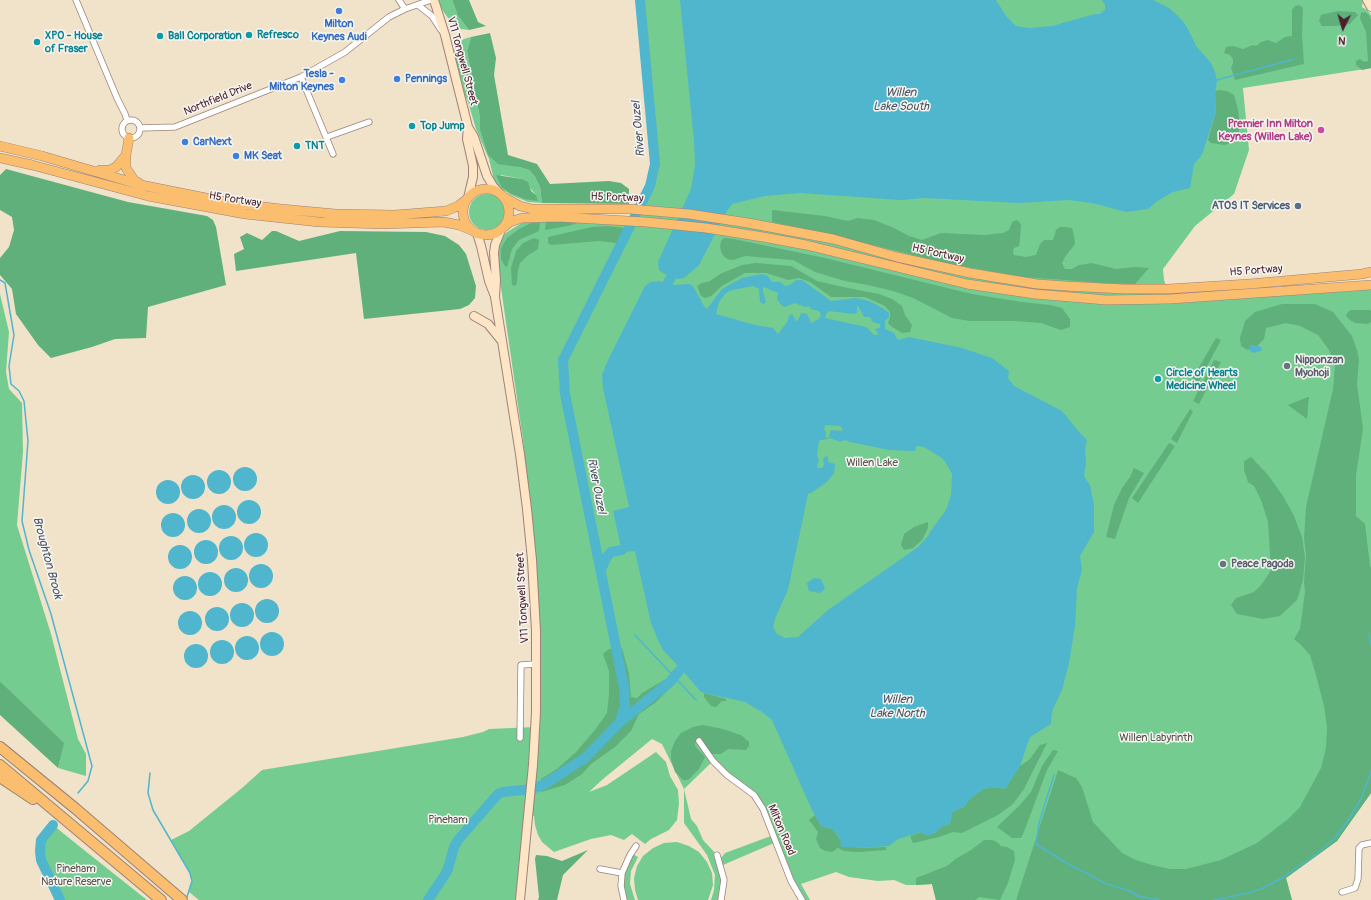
<!DOCTYPE html>
<style>
body{margin:0}
#map{position:relative;width:1371px;height:900px;overflow:hidden;background:#f0e3c9;font-family:Pangolin,sans-serif}
canvas{display:block}
.north{position:absolute;left:1323px;top:8px;width:40px;height:40px;-webkit-text-stroke:3px #f6f6f2;paint-order:stroke;rotate:185deg;font-size:11px;font-weight:700;line-height:16px;text-align:center;color:#4a1f2b}
.north::after{content:'';display:block;margin:auto;width:14px;height:18px;background:#4a1f2b;clip-path:polygon(50% 0,100% 100%,50% 72%,0 100%)}
</style>
<div id="map">
<canvas width="1371" height="900"></canvas>
<div class="north">N</div>
</div>
<script>
const c = document.querySelector('canvas').getContext('2d');
c.lineJoin = 'round';
function paint(path, color) { c.fillStyle = color; c.fill(path, 'evenodd'); }
const shape = rows => new Path2D(rows.map(r => 'M' + r).join(''));
function stroke(path, color, width, dash) { c.strokeStyle = color; c.lineWidth = width; c.lineCap = dash ? 'butt' : 'round'; c.setLineDash(dash || []); c.stroke(path); }
function label(font, color, halo, rows, align = 'center') {
  c.font = font + ' Pangolin,sans-serif'; c.lineWidth = 3; c.setLineDash([]); c.textBaseline = 'middle'; c.strokeStyle = halo; c.fillStyle = color; for (const [text, x, y, turn = 0] of rows) {
    c.save(); c.translate(x, y); c.rotate((+turn || 0) * Math.PI / 180); c.textAlign = isNaN(turn) ? turn : align; if (halo) c.strokeText(text, 0, 0); c.fillText(text, 0, 0); c.restore();
  }
}
const green = shape([
 [438,0,452,0,458,16,469,30,461,29,452,23,443,11],
 [640,0,1363,0,1362,7,1367,10,1371,15,1371,68,1243,88,1249,150,1234,194,1195,226,1163,269,1164,280,1170,299,1371,285,1371,793,1337,841,1286,878,1292,900,936,900,932,884,916,885,906,885,894,880,878,881,849,877,836,872,801,884,810,900,802,900,754,795,712,762,684,789,691,819,697,826,703,840,717,855,724,880,721,900,711,900,714,890,715,875,707,855,684,823,684,789,662,744,652,739,603,779,589,792,607,785,656,752,666,762,670,776,678,790,679,803,677,820,669,830,651,839,645,844,632,834,624,840,611,835,591,839,554,852,542,842,538,835,535,825,534,816,529,814,520,900,199,900,189,892,192,881,190,873,171,840,189,831,242,788,262,770,463,737,483,732,489,729,535,727,531,512,523,440,497,260,498,248,502,237,507,232,532,217,634,221,650,186,655,164],
 [471,37,467,51,480,118,480,129,519,167,529,170,535,177,540,187,542,203,528,202,511,195,502,189,494,180,489,159,476,129,468,102,460,84,453,54,457,44,464,39],
 [501,175,522,179,536,195,524,199,511,194,502,188],
 '469 212a18 18 0 1 1 36 0a18 18 0 1 1-36 0Z',
 [0,294,9,332,6,372,9,389,22,403,23,452,17,525,51,634,78,739,86,754,86,776,58,768,63,743,0,681],
 [53,825,79,846,147,900,60,900,41,860,40,851,41,840],
 [771,836,774,843,723,865,721,858,725,853],
 [677,842,689,846,699,852,707,862,712,873,713,885,708,900,638,900,635,890,634,878,637,866,643,856,653,848,664,843],
 [631,853,638,857,631,871,630,884,635,900,624,900,621,886]
]);
const forest = shape([
 [452,0,469,0,478,22,486,26,469,30,458,16],
 [1299,5,1303,8,1302,34,1304,64,1235,80,1231,68,1233,63,1233,59,1230,55,1224,53,1226,47,1233,46,1243,49,1253,45,1256,46,1261,42,1268,40,1276,43,1285,37,1292,36,1292,10,1295,6],
 [1337,11,1355,12,1358,15,1350,24,1336,26,1322,26,1319,21,1321,15],
 [1365,12,1369,15,1371,20,1371,68,1362,70,1356,65,1356,61,1360,59,1364,62,1368,61,1366,32,1360,18,1361,13],
 [490,33,496,58,494,75,508,155,537,164,550,184,609,181,621,183,629,189,629,204,542,203,540,187,535,177,529,170,519,167,498,164,488,155,480,129,480,118,467,51,471,37],
 [1220,90,1227,91,1234,95,1238,109,1240,125,1238,137,1232,143,1224,145,1211,143,1208,140,1216,111,1215,91],
 [6,169,128,202,207,216,213,220,216,227,226,285,148,307,146,338,115,339,92,347,51,358,38,345,16,314,12,289,0,275,0,258,9,247,14,230,12,217,0,210,0,175],
 [496,175,522,179,528,182,531,191,536,195,538,201,524,199,511,194,502,188],
 [772,210,825,216,848,221,858,218,874,220,894,228,909,236,922,240,941,233,984,235,1003,233,1009,230,1012,222,1017,220,1021,224,1020,241,1019,246,1014,248,1013,252,1014,255,1026,257,1036,255,1040,244,1044,240,1053,240,1056,230,1060,227,1065,227,1072,228,1074,236,1075,244,1065,257,1062,263,1065,269,1072,269,1079,265,1092,263,1116,269,1135,267,1149,268,1135,284,1104,283,1024,277,950,264,836,236,772,222],
 [563,221,581,222,568,226,545,230,546,222],
 [531,223,540,223,539,231,519,240,512,249,507,267,505,266,501,259,501,248,507,238,519,229],
 [608,226,624,228,617,243,599,241,551,245,548,243,548,237,592,227],
 [272,231,276,231,299,241,340,231,426,232,445,236,459,245,466,254,476,286,475,298,469,305,460,309,364,319,356,253,236,271,234,254,244,249,240,237,247,233,262,240],
 [534,238,539,240,538,249,527,256,520,263,518,270,517,283,515,286,512,285,511,268,516,251,523,243],
 [724,238,734,239,825,258,972,294,1022,302,1050,305,1062,308,1070,319,1070,327,1061,330,1041,323,1014,321,969,321,952,318,913,298,893,291,868,285,845,281,815,272,793,260,745,256,733,260,727,259,722,254,720,247,721,241],
 [756,263,791,266,817,281,843,287,879,294,892,299,902,306,905,315,912,325,910,332,902,333,892,327,888,323,890,317,890,312,885,306,865,297,831,297,810,282,799,278,788,280,766,273,745,273,722,286,711,296,705,298,701,296,697,286,702,283,710,281,720,274,742,265],
 [1282,304,1315,304,1333,312,1352,336,1357,350,1359,359,1357,384,1363,429,1356,475,1356,516,1365,524,1370,566,1371,567,1371,793,1337,841,1286,878,1292,900,1016,900,1058,770,1076,778,1082,787,1093,822,1122,853,1136,860,1152,865,1170,869,1186,869,1221,860,1257,843,1288,819,1300,807,1321,768,1326,748,1327,727,1324,706,1316,675,1310,655,1301,645,1294,639,1300,629,1305,592,1304,582,1306,555,1304,538,1306,507,1333,389,1335,365,1329,350,1318,335,1300,326,1286,323,1266,328,1264,339,1257,346,1248,350,1241,346,1240,338,1245,321,1255,312],
 [1351,310,1370,310,1371,311,1371,322,1368,324,1355,323,1350,320,1346,316,1348,312],
 [1216,338,1221,340,1195,389,1188,386],
 [1214,360,1221,362,1199,404,1193,401],
 [1309,397,1307,419,1288,405,1308,397],
 [1190,409,1193,411,1177,443,1171,439],
 [1169,443,1175,446,1138,503,1132,498],
 [1251,457,1268,475,1283,496,1294,516,1302,537,1305,557,1303,580,1297,600,1280,616,1263,619,1237,614,1231,605,1236,598,1254,592,1262,584,1271,570,1268,522,1261,500,1254,486,1248,482,1244,470,1244,461],
 [1134,468,1144,473,1129,498,1115,539,1106,537,1114,505,1122,488,1130,477],
 [928,522,928,528,922,540,913,548,904,550,901,545,904,534,914,527],
 [622,648,629,674,631,697,637,698,642,693,664,680,668,681,670,688,655,703,639,714,631,731,615,747,591,764,582,774,565,785,541,792,541,779,557,769,576,752,595,730,607,713,609,694,609,671,603,654,609,649],
 [0,681,64,743,58,768,0,715],
 [704,693,726,699,726,701,722,701,716,707,711,706,704,697],
 [703,725,723,729,741,735,749,742,749,746,746,750,728,749,721,754,709,754,699,743,695,743,695,746,705,757,699,769,688,780,683,780,675,772,671,760,671,751,675,741,681,733,693,727],
 [1047,743,1024,789,1013,804,998,815,962,833,953,832,939,837,913,843,910,836,921,832,935,833,943,826,950,824,952,813,958,809,964,807,969,800,983,789,995,787,1005,789,1020,766,1030,759,1040,745],
 [1053,750,1058,751,1047,770,1024,832,1021,838,1012,838,997,827,1019,806,1031,792,1042,766],
 [815,815,821,826,832,829,840,839,856,848,886,847,886,850,859,852,844,851,838,848,832,852,825,851,820,848,816,839,818,832,809,820],
 [984,840,992,840,997,842,1001,846,1007,847,1014,851,1015,860,1008,883,1000,900,979,897,975,900,936,900,932,884,916,885,916,878,947,866,957,858,971,850],
 [588,850,563,875,557,900,538,900,539,897,535,859,536,855,547,856,562,861]
]);
const water = shape([
 [680,0,996,0,1006,16,1016,26,1030,28,1052,26,1095,14,1100,14,1105,9,1105,4,1102,1,1103,0,1153,0,1169,8,1182,20,1188,29,1196,46,1211,63,1215,72,1217,80,1215,96,1216,111,1203,152,1201,156,1194,164,1190,188,1173,192,1156,202,1148,209,1126,212,1092,203,1068,200,1018,203,925,198,901,200,800,193,765,196,732,204,727,211,699,265,684,278,678,279,665,274,659,270,658,262,691,189,695,165,694,141],
 [762,274,768,276,772,282,780,282,785,286,790,285,796,280,802,280,831,301,856,298,869,301,884,309,889,313,889,317,885,321,885,329,894,333,895,335,898,340,909,337,962,348,992,358,1009,371,1008,378,1014,386,1062,411,1079,432,1087,440,1085,449,1086,463,1084,476,1090,485,1094,506,1094,532,1080,556,1082,570,1077,588,1075,626,1069,663,1062,690,1052,711,1051,724,1030,737,1020,766,1005,789,995,787,983,789,969,800,964,807,958,809,952,813,950,824,943,826,935,833,927,836,921,832,898,839,889,846,856,848,841,847,840,838,832,829,821,826,812,810,772,720,762,712,745,702,704,693,700,691,682,670,679,671,679,667,663,650,658,640,651,623,635,551,622,552,613,511,629,507,603,388,602,375,608,360,643,290,646,285,651,282,659,281,674,285,689,284,693,286,704,306,707,309,722,289,742,278],
 [753,286,759,289,760,301,761,303,764,304,766,302,763,291,763,288,764,287,778,293,777,299,782,306,784,307,795,303,805,307,809,306,811,309,819,311,821,315,819,319,811,323,807,314,801,313,798,320,796,321,792,314,789,316,787,322,778,334,773,328,755,325,716,314,719,302,725,294,729,291,737,289],
 [857,306,858,306,864,317,870,317,873,322,880,324,880,328,875,329,878,333,877,335,874,335,866,327,825,318,826,314,829,311,854,314,857,313],
 [826,425,840,426,842,428,841,431,832,430,830,431,829,437,826,438,826,432,824,429,825,426],
 [830,438,840,442,845,440,850,442,889,450,915,451,916,446,924,447,942,458,946,463,952,474,951,495,946,510,930,532,929,535,918,547,828,610,798,637,784,638,777,634,773,627,775,619,787,592,789,585,808,494,811,493,827,482,834,473,835,464,828,462,828,456,825,457,823,459,824,465,822,468,818,468,817,466,819,461,817,455,819,441,821,440,823,440],
 [1249,345,1259,346,1262,348,1261,351,1253,353,1250,351],
 '233 479a12 12 0 1 1 24 0a12 12 0 1 1-24 0Z',
 '207 482a12 12 0 1 1 24 0a12 12 0 1 1-24 0Z',
 '181 487a12 12 0 1 1 24 0a12 12 0 1 1-24 0Z',
 '156 492a12 12 0 1 1 24 0a12 12 0 1 1-24 0Z',
 '237 512a12 12 0 1 1 24 0a12 12 0 1 1-24 0Z',
 '212 517a12 12 0 1 1 24 0a12 12 0 1 1-24 0Z',
 '187 521a12 12 0 1 1 24 0a12 12 0 1 1-24 0Z',
 '161 525a12 12 0 1 1 24 0a12 12 0 1 1-24 0Z',
 '244 545a12 12 0 1 1 24 0a12 12 0 1 1-24 0Z',
 '219 548a12 12 0 1 1 24 0a12 12 0 1 1-24 0Z',
 '194 552a12 12 0 1 1 24 0a12 12 0 1 1-24 0Z',
 '168 557a12 12 0 1 1 24 0a12 12 0 1 1-24 0Z',
 '249 576a12 12 0 1 1 24 0a12 12 0 1 1-24 0Z',
 '224 580a12 12 0 1 1 24 0a12 12 0 1 1-24 0Z',
 '198 584a12 12 0 1 1 24 0a12 12 0 1 1-24 0Z',
 '173 588a12 12 0 1 1 24 0a12 12 0 1 1-24 0Z',
 [814,578,821,579,825,589,820,593,809,591,807,583],
 '255 611a12 12 0 1 1 24 0a12 12 0 1 1-24 0Z',
 '230 615a12 12 0 1 1 24 0a12 12 0 1 1-24 0Z',
 '205 619a12 12 0 1 1 24 0a12 12 0 1 1-24 0Z',
 '178 623a12 12 0 1 1 24 0a12 12 0 1 1-24 0Z',
 '260 644a12 12 0 1 1 24 0a12 12 0 1 1-24 0Z',
 '235 648a12 12 0 1 1 24 0a12 12 0 1 1-24 0Z',
 '210 652a12 12 0 1 1 24 0a12 12 0 1 1-24 0Z',
 '184 656a12 12 0 1 1 24 0a12 12 0 1 1-24 0Z'
]);
const stream = shape([
 [1217,80,1294,59],
 [0,280,5,283,14,335,9,366,11,384,19,391,24,401,28,441,22,521,29,550,51,614,92,766,88,781,78,793],
 [1369,633,1371,645],
 [635,635,696,700],
 [150,773,148,793,153,810,190,873,192,881,186,900],
 [1054,775,1039,823,1036,844,1068,864,1088,874,1104,883,1130,891,1138,896,1159,900],
 [1214,900,1248,893,1261,889,1282,878,1314,856,1335,838,1349,819,1361,799,1371,772]
]);
const river = shape([
 [668,283,671,277],
 [601,570,606,558,611,552,622,550],
 [620,722,670,682,679,671],
 [53,825,41,840,40,851,41,860,60,900],
 [428,900,444,876,448,869,454,847,458,840,498,794,503,792,532,789,545,784,585,758,620,722,625,705,624,687,565,394,563,360,650,186,655,164,640,0]
]);
const street = shape([
 [76,0,117,98,125,114,127,120],
 [399,0,405,9],
 [418,5,432,16,441,30],
 [301,77,333,154],
 '122 129a9 9 0 1 1 18 0a9 9 0 1 1-18 0Z',
 [140,128,175,127,301,77,345,52,389,17,405,9,431,0],
 [327,137,369,122],
 [520,738,521,665,536,664],
 [699,741,713,761,727,775,754,795,763,809,791,881,802,900],
 [717,855,724,880,721,900],
 [600,869,622,873],
 [1342,892,1355,888,1358,879,1359,848,1362,845,1371,843],
 [624,900,621,886,622,873,630,855,636,846]
]);
const secondary = shape([
 [434,0,445,35,468,127,467,139,473,166,473,177,468,198],
 [1367,0,1371,7],
 [468,127,474,137,487,176,493,186,499,193],
 [501,230,495,245,494,253,496,280,495,297,520,454,527,509,532,560,536,631,536,712,533,765,520,900],
 [477,233,481,246,489,281,494,294],
 [474,316,488,324,501,340]
]);
const primary = shape([
 [129,138,126,155,126,168,134,180,139,183],
 [0,146,42,156,141,185,231,203,281,209,336,214,395,215,446,211,458,206,466,200],
 [0,158,32,165,148,196,245,214,319,222,383,224,444,222,459,225,471,230],
 [100,170,110,170,116,167,126,155],
 '463 212a23 23 0 1 1 46 0a23 23 0 1 1-46 0Z',
 [505,198,520,206,532,209,630,209,689,214,748,223,833,239,897,257,970,273,1037,284,1065,286,1124,289,1168,289,1249,284,1362,274,1371,272],
 [505,226,510,222,522,218,558,217,646,222,706,228,763,237,806,245,967,284,1035,294,1083,298,1106,300,1170,299,1371,285]
]);
const highway = shape([
 [0,747,76,809,182,900],
 [0,765,161,900],
 [0,777,33,799]
]);
const markers = [
 [339,11,4,"#3f7fe0"],
 [249,35,4,"#0f9aa8"],
 [160,36,4,"#0f9aa8"],
 [37,42,4,"#0f9aa8"],
 [397,79,4,"#3f7fe0"],
 [342,80,4,"#3f7fe0"],
 [412,126,4,"#0f9aa8"],
 [1321,130,4,"#d1479c"],
 [185,142,4,"#3f7fe0"],
 [297,146,4,"#0f9aa8"],
 [236,156,4,"#3f7fe0"],
 [1298,206,4,"#5c6f8a"],
 [1287,366,4,"#6b7280"],
 [1158,379,4,"#0f9aa8"],
 [1223,564,4,"#6b7280"]
];
const shopNames = [
 ["Milton",339,24,"center"],
 ["Keynes Audi",339,37,"center"],
 ["Tesla -",334,74,"right"],
 ["Milton Keynes",334,87,"right"],
 ["Pennings",405,79],
 ["CarNext",193,142],
 ["MK Seat",244,156]
];
const cultureNames = [
 ["Refresco",257,35],
 ["XPO - House",45,36],
 ["of Fraser",45,49],
 ["Ball Corporation",168,36],
 ["Top Jump",420,126],
 ["TNT",305,146],
 ["Circle of Hearts",1166,373],
 ["Medicine Wheel",1166,386]
];
const streetNames = [
 ["V11 Tongwell Street",462,61,75],
 ["Northfield Drive",218,99,-22],
 ["H5 Portway",617,198,2],
 ["H5 Portway",235,200,9],
 ["H5 Portway",938,254,13],
 ["H5 Portway",1256,271,-4],
 ["V11 Tongwell Street",523,598,-93],
 ["Milton Road",781,830,67]
];
const hotelNames = [
 ["Premier Inn Milton",1313,124],
 ["Keynes (Willen Lake)",1313,137]
];
const serviceNames = [
 ["ATOS IT Services",1290,206]
];
const worshipNames = [
 ["Nipponzan",1295,360],
 ["Myohoji",1295,373],
 ["Peace Pagoda",1231,564]
];
const parkNames = [
 ["Willen Lake",872,463],
 ["Willen Labyrinth",1156,738],
 ["Pineham",448,820],
 ["Pineham",76,869],
 ["Nature Reserve",76,882]
];
const waterNames = [
 ["Willen",901,93],
 ["Lake South",901,107],
 ["River Ouzel",639,129,-95],
 ["River Ouzel",596,486,79],
 ["Broughton Brook",47,558,75],
 ["Willen",897,700],
 ["Lake North",897,714]
];
paint(green, '#75cc91');
paint(forest, '#60b07b');
paint(water, '#4fb6cd');
stroke(stream, '#4fb6cd', 1.5);
stroke(river, '#4fb6cd', 10);
stroke(street, '#9d817a', 7);
stroke(secondary, '#9d817a', 10);
stroke(primary, '#9d817a', 10);
stroke(highway, '#9d817a', 12);
stroke(street, '#fff', 5.5);
stroke(secondary, '#fde5c5', 8);
stroke(primary, '#fabe6e', 9);
stroke(highway, '#fabe6e', 10);
for (const [x, y, r, color] of markers) { const dot = new Path2D(); dot.arc(x, y, r, 0, 2 * Math.PI); c.fillStyle = color; c.fill(dot); stroke(dot, '#f6f6f2', 1.5); }
label('bold 11px', '#366cbe', '#f6f6f2', shopNames, 'left');
label('bold 11px', '#0d838f', '#f6f6f2', cultureNames, 'left');
label('11px', '#4a1f2b', '#f6f6f2', streetNames);
label('bold 11px', '#b23c85', '#f6f6f2', hotelNames, 'right');
label('bold 11px', '#4e5e75', '#f6f6f2', serviceNames, 'right');
label('bold 11px', '#5b616d', '#f6f6f2', worshipNames, 'left');
label('11px', '#57534a', '#f6f6f2', parkNames);
label('italic 12px', '#4c5464', '#f6f6f2', waterNames);
</script>
